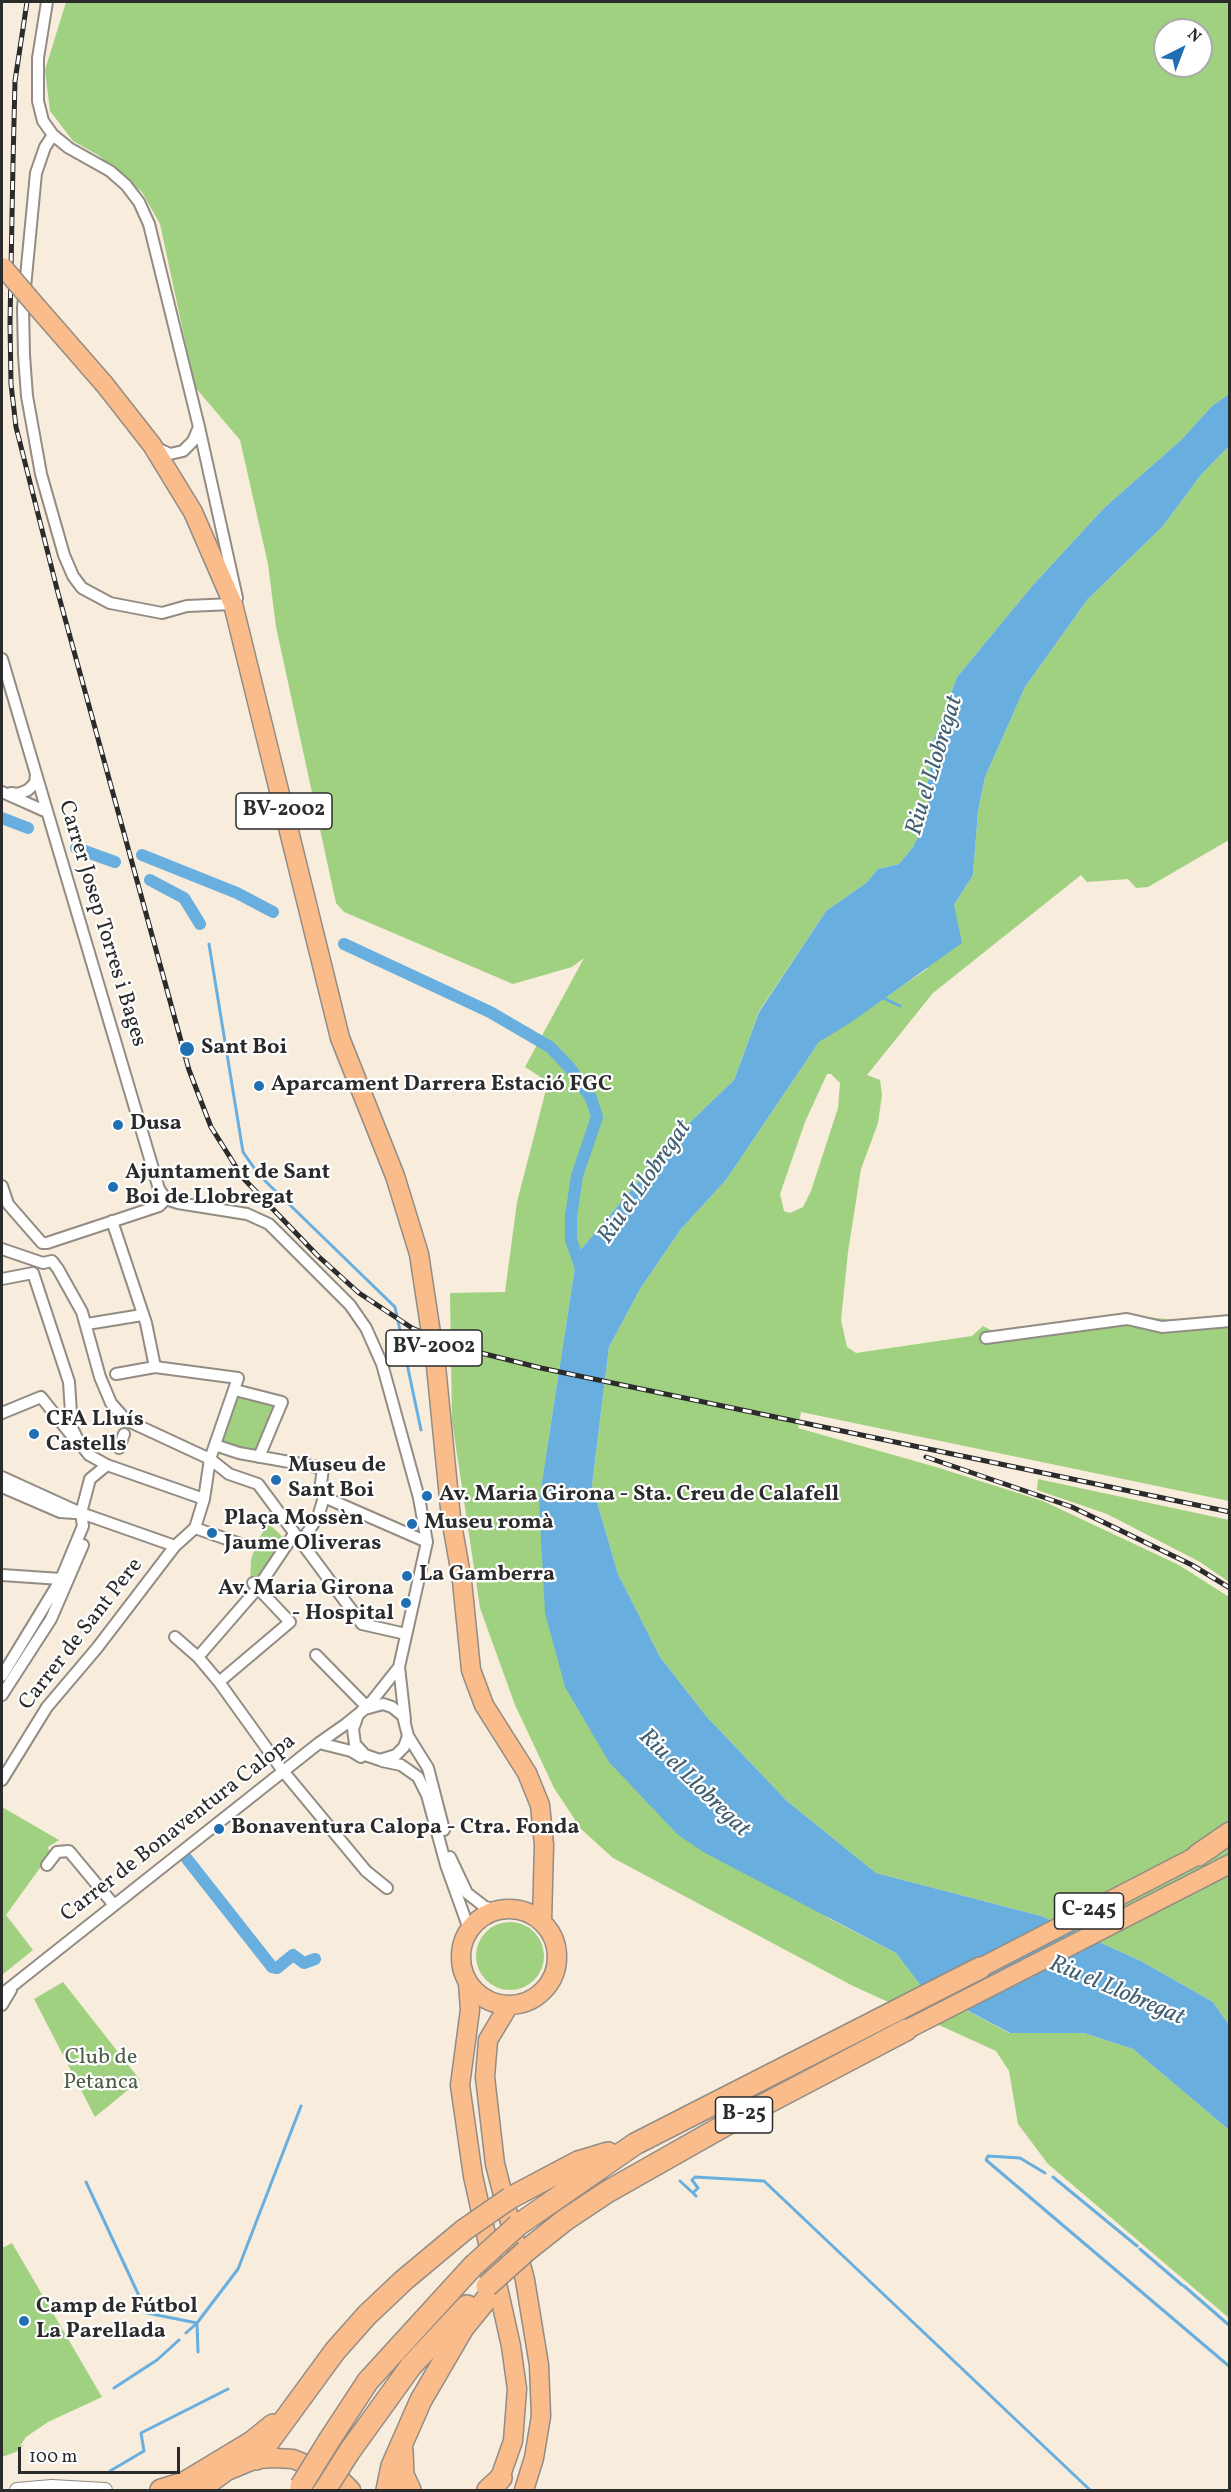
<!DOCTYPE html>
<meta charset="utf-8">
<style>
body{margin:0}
#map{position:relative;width:1231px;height:2492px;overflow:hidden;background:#f8ecdc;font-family:Vollkorn,serif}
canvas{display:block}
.frame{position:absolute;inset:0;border:3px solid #2b2b2b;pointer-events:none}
.north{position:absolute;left:1153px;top:18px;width:60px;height:60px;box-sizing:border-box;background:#fff;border:2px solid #aaa;border-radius:50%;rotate:42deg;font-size:16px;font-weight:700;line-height:24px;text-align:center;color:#2b2b2b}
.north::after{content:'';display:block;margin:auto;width:21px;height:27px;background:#1f6fb2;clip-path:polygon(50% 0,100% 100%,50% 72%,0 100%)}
.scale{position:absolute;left:18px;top:2447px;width:162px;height:27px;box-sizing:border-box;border:3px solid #2b2b2b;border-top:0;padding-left:8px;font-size:18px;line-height:21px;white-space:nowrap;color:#2b2b2b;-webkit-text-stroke:4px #fff;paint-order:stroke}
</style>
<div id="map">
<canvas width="1231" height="2492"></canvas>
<div class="frame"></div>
<div class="north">N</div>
<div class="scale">100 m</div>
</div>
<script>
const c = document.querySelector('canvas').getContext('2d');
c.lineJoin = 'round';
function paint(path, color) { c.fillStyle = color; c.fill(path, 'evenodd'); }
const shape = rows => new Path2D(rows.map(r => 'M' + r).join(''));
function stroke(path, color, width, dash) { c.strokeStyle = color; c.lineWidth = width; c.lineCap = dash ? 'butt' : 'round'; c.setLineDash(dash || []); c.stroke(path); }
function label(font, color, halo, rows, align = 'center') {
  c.font = font + ' Vollkorn,serif'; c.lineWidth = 4.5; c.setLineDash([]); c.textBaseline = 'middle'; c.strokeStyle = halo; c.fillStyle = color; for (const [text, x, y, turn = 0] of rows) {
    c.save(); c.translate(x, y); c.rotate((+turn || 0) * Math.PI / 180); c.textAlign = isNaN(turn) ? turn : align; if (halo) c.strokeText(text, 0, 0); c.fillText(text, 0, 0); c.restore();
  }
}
const green = shape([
 [66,2,1229,2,1229,394,1212,406,1181,440,1104,508,1033,585,957,677,934,739,927,790,927,818,913,847,899,864,878,869,866,883,826,911,759,1011,734,1080,682,1130,577,1254,539,1501,828,1918,896,1953,921,1986,1009,2033,1084,2033,1133,2049,1229,2130,1229,2318,1048,2164,1018,2124,1009,2071,996,2051,853,1986,613,1858,581,1829,554,1788,515,1705,480,1608,452,1421,450,1293,505,1292,517,1202,548,1082,525,1067,584,958,572,967,513,984,344,912,336,903,276,627,268,564,240,440,195,387,160,224,142,192,98,155,73,141,50,111,45,70],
 [1165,30,1201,30,1201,66,1165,66],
 [1229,446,1229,840,1148,887,1136,888,1128,879,1087,882,1081,875,933,993,867,1075,880,1080,882,1095,878,1123,861,1169,848,1252,841,1320,847,1347,856,1353,972,1336,983,1326,996,1333,1127,1315,1176,1320,1229,1319,1229,1501,801,1412,798,1428,936,1467,1043,1501,1179,1565,1229,1597,1229,2025,1213,2002,1141,1961,1041,1916,876,1873,787,1801,707,1717,660,1657,618,1574,592,1485,609,1347,640,1289,681,1229,726,1180,819,1042,927,969,954,905,973,875,978,811,985,777,1025,687,1087,600,1163,526,1200,476],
 [827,1074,831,1074,840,1083,838,1108,811,1191,803,1207,790,1213,784,1211,780,1194,805,1122],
 [238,1396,278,1404,257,1454,221,1444],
 [1038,1479,1229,1520,1229,1582,1200,1562,1107,1514,1037,1490],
 [268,1523,286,1540,257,1582,250,1583,251,1560,256,1544],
 [2,1807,59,1840,48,1847,50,1854,6,1915,33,1950,2,1975],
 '476 1956a34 34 0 1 1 68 0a34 34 0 1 1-68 0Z',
 [63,1982,140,2080,95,2117,34,1999],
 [12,2243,102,2397,48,2422,26,2437,20,2446,24,2445,16,2452,2,2457,2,2248]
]);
const water = shape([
 [1229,394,1229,446,1200,476,1163,526,1087,600,1025,687,985,777,978,811,973,875,954,905,962,943,850,1023,819,1042,726,1180,681,1229,640,1289,609,1347,592,1485,618,1574,660,1657,707,1717,787,1801,876,1873,1041,1916,1141,1961,1213,2002,1229,2025,1229,2130,1133,2049,1084,2033,1010,2033,921,1986,896,1953,705,1853,678,1835,609,1762,565,1687,545,1613,539,1501,577,1254,682,1130,734,1080,759,1012,826,911,866,883,878,869,899,864,913,847,927,818,927,790,934,739,957,677,1033,585,1104,508,1181,440,1212,406]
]);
const stream = shape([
 [209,944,243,1152,259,1175,395,1307,421,1430],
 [883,998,900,1006],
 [1045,2173,1020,2158,988,2156,986,2160,1230,2367],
 [1053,2177,1137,2246],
 [680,2181,693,2193],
 [86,2182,147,2313,197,2323,198,2352],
 [696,2196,693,2193,698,2188,692,2180,695,2177,764,2181,1090,2490],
 [1140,2249,1182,2285],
 [1184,2286,1230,2326],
 [186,2333,197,2323,238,2269,301,2106],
 [114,2388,157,2360,179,2340],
 [110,2471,144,2451,141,2433,228,2389],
 [1228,2490,1230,2490]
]);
const canal = shape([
 [2,818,28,828],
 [76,848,115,862],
 [142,855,237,893,273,912],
 [150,880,184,898,200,924],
 [344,944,490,1012,550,1047,570,1068,591,1098,597,1117,577,1176,571,1216,571,1240,581,1268],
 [187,1859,272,1967,277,1968,293,1955,304,1963,315,1959]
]);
const minor = shape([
 [47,2,38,58,38,101,43,121,53,135,69,148,110,171,126,185,139,202,149,224,199,427,237,598],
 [53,135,45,147,36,173,23,308,24,355,27,396,41,474,64,555,73,576,82,588,110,603,162,613,187,606,233,604],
 [157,448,170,454,183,451,193,441,199,427],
 [2,659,159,1189,166,1199,178,1203,247,1214,269,1224,350,1305,366,1328,382,1364,419,1498,427,1542,399,1667,405,1720],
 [2,792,47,812],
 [11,793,18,794,28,790,35,783,36,774],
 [2,1186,8,1204,42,1243,47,1243,159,1206,166,1199],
 [112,1221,146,1323,155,1367],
 [2,1249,43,1263,52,1261,58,1269,82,1312,100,1377,111,1403,126,1420,210,1459,229,1474,258,1484,362,1624,406,1634],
 [33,1273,69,1382,72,1428,79,1442,89,1455,107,1465,204,1499],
 [2,1279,33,1273],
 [87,1324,142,1315],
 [986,1338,1127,1319,1162,1327,1230,1321],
 [235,1390,282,1402,259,1457],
 [2,1413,41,1397,72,1436],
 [215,1445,239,1453,323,1468,320,1491,324,1497,427,1542],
 [119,1448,124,1434],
 [2,1477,81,1513,175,1546],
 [2,1487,60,1512,75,1513],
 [195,1528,238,1543],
 [301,1542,318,1517,324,1497],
 [2,1575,61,1579],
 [175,1637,198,1657,219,1682,283,1771,366,1871,387,1888],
 [316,1655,366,1706],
 [198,1657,257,1589,294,1534],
 [2,1676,61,1579,83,1526,81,1513,90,1479,107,1465],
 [219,1682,290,1622,253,1583],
 [2,1695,51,1619,83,1545],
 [408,1736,428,1768,444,1830],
 [319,1743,351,1751,361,1757],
 [382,1761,401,1765,418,1777,427,1795,446,1865,469,1929],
 [2,1780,47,1707,97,1648,175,1546,195,1528,204,1499,210,1459,238,1378,155,1367,116,1374],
 [450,1857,467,1893,485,1907,499,1910],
 [47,1865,57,1852,69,1851,114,1905],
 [2,1994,319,1743,346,1724,361,1712,365,1709,383,1704,392,1707,403,1716,408,1736,404,1747,396,1755,380,1760,365,1755,355,1744,353,1729,358,1715,361,1712,366,1706,372,1701,399,1667],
 [2,2005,11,1990]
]);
const tertiary = shape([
 [17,2490,52,2487,105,2490]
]);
const primary = shape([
 [37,307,105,385,152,445,193,512,233,604,340,1038,395,1176,419,1254,436,1366,451,1518,462,1581,471,1670,484,1705,527,1773,540,1805,544,1845,542,1922],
 '461 1957a48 48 0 1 1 96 0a48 48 0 1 1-96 0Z',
 [468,1983,470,2010,460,2085,473,2176,511,2346,517,2389,513,2441,496,2489],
 [509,2005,488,2040,485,2077,495,2164,525,2280,539,2365,541,2416,534,2458,524,2490],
 [201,2490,227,2471,256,2459,275,2458,293,2459,315,2468,340,2479,351,2490]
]);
const trunk = shape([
 [980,1968,1210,1849],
 [906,2030,1230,1864]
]);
const motorway = shape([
 [1198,1855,1230,1833],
 [510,2198,578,2162,608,2153],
 [518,2225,635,2144,980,1968],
 [526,2251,565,2220,607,2192,727,2124,906,2030],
 [330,2439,368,2381,473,2266],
 [402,2451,403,2475,410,2490],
 [349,2452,411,2366,467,2306],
 [256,2459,335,2351,367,2315,404,2280,464,2230],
 [161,2490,184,2483,252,2442,273,2425],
 [387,2490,392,2466,421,2400,463,2328,489,2296],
 [488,2490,501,2478]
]);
const rail = shape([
 [27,2,15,81,13,163,10,323,11,384,16,427,58,593,189,1070,211,1127,243,1178,318,1256,359,1293,412,1328,453,1346,541,1368,1230,1512],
 [926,1457,1072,1507,1192,1565,1230,1588]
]);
const primaryBridge = shape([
 [3,267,37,307]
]);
const motorwayBridge = shape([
 [464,2230,510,2198],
 [473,2266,518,2225],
 [487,2286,526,2251],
 [301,2486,330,2439],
 [325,2490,349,2452]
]);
const markers = [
 [187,1049,8,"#1f6fb2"],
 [259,1086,6,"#1f6fb2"],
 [118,1125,6,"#1f6fb2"],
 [113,1187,6,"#1f6fb2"],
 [34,1434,6,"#1f6fb2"],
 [276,1480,6,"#1f6fb2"],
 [427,1496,6,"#1f6fb2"],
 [412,1524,6,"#1f6fb2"],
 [212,1533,6,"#1f6fb2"],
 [407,1576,6,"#1f6fb2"],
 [406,1603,6,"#1f6fb2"],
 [219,1829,6,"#1f6fb2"],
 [24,2321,6,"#1f6fb2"]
];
const shields = [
 [284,811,96],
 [434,1348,96],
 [1089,1911,69],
 [744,2115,57]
];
const shieldNames = [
 ["BV-2002",284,811],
 ["BV-2002",434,1348],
 ["C-245",1089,1911],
 ["B-25",744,2115]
];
const streetNames = [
 ["Carrer Josep Torres i Bages",101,924,73],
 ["Carrer de Sant Pere",82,1635,-52],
 ["Carrer de Bonaventura Calopa",179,1829,-38]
];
const poiNames = [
 ["Sant Boi",201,1049],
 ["Aparcament Darrera Estació FGC",271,1086],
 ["Dusa",130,1125],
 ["Ajuntament de Sant",125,1174],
 ["Boi de Llobregat",125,1199],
 ["CFA Lluís",46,1421],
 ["Castells",46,1446],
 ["Museu de",288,1467],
 ["Sant Boi",288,1492],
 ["Av. Maria Girona - Sta. Creu de Calafell",439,1496],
 ["Plaça Mossèn",224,1520],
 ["Jaume Oliveras",224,1545],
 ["Museu romà",424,1524],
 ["La Gamberra",419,1576],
 ["Av. Maria Girona",394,1590,"right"],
 ["- Hospital",394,1615,"right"],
 ["Bonaventura Calopa - Ctra. Fonda",231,1829],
 ["Camp de Fútbol",36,2308],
 ["La Parellada",36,2333]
];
const parkNames = [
 ["Club de",101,2059],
 ["Petanca",101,2084]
];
const waterNames = [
 ["Riu el Llobregat",936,766,-73],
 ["Riu el Llobregat",646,1183,-55],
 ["Riu el Llobregat",693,1784,44],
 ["Riu el Llobregat",1116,1992,23]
];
paint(green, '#a0d181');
paint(water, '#68afdf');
stroke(stream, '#68afdf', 3);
stroke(canal, '#68afdf', 12);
stroke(minor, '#928c84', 14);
stroke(tertiary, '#928c84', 16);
stroke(primary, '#928c84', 21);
stroke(trunk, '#928c84', 21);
stroke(motorway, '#928c84', 24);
stroke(minor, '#fff', 10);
stroke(tertiary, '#fff', 14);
stroke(primary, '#fabc8b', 18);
stroke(trunk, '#fabc8b', 18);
stroke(motorway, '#fabc8b', 21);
stroke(rail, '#2b2b2b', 5);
stroke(rail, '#fff', 3, [9]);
stroke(primaryBridge, '#928c84', 21, []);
stroke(motorwayBridge, '#928c84', 24, []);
stroke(primaryBridge, '#fabc8b', 18);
stroke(motorwayBridge, '#fabc8b', 21);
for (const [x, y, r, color] of markers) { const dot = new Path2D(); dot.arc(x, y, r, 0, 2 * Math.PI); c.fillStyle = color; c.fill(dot); stroke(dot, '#fff', 2); }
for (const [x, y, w] of shields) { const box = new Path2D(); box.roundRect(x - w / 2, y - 18, w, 36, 4.5); c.fillStyle = '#fff'; c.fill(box); stroke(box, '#2b2b2b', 1.5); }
label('bold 21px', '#2b2b2b', null, shieldNames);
label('22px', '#2b2b2b', '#fff', streetNames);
label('bold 22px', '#2b2b2b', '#fff', poiNames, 'left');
label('22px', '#4e5d45', '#fff', parkNames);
label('italic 24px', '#436073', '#fff', waterNames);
</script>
